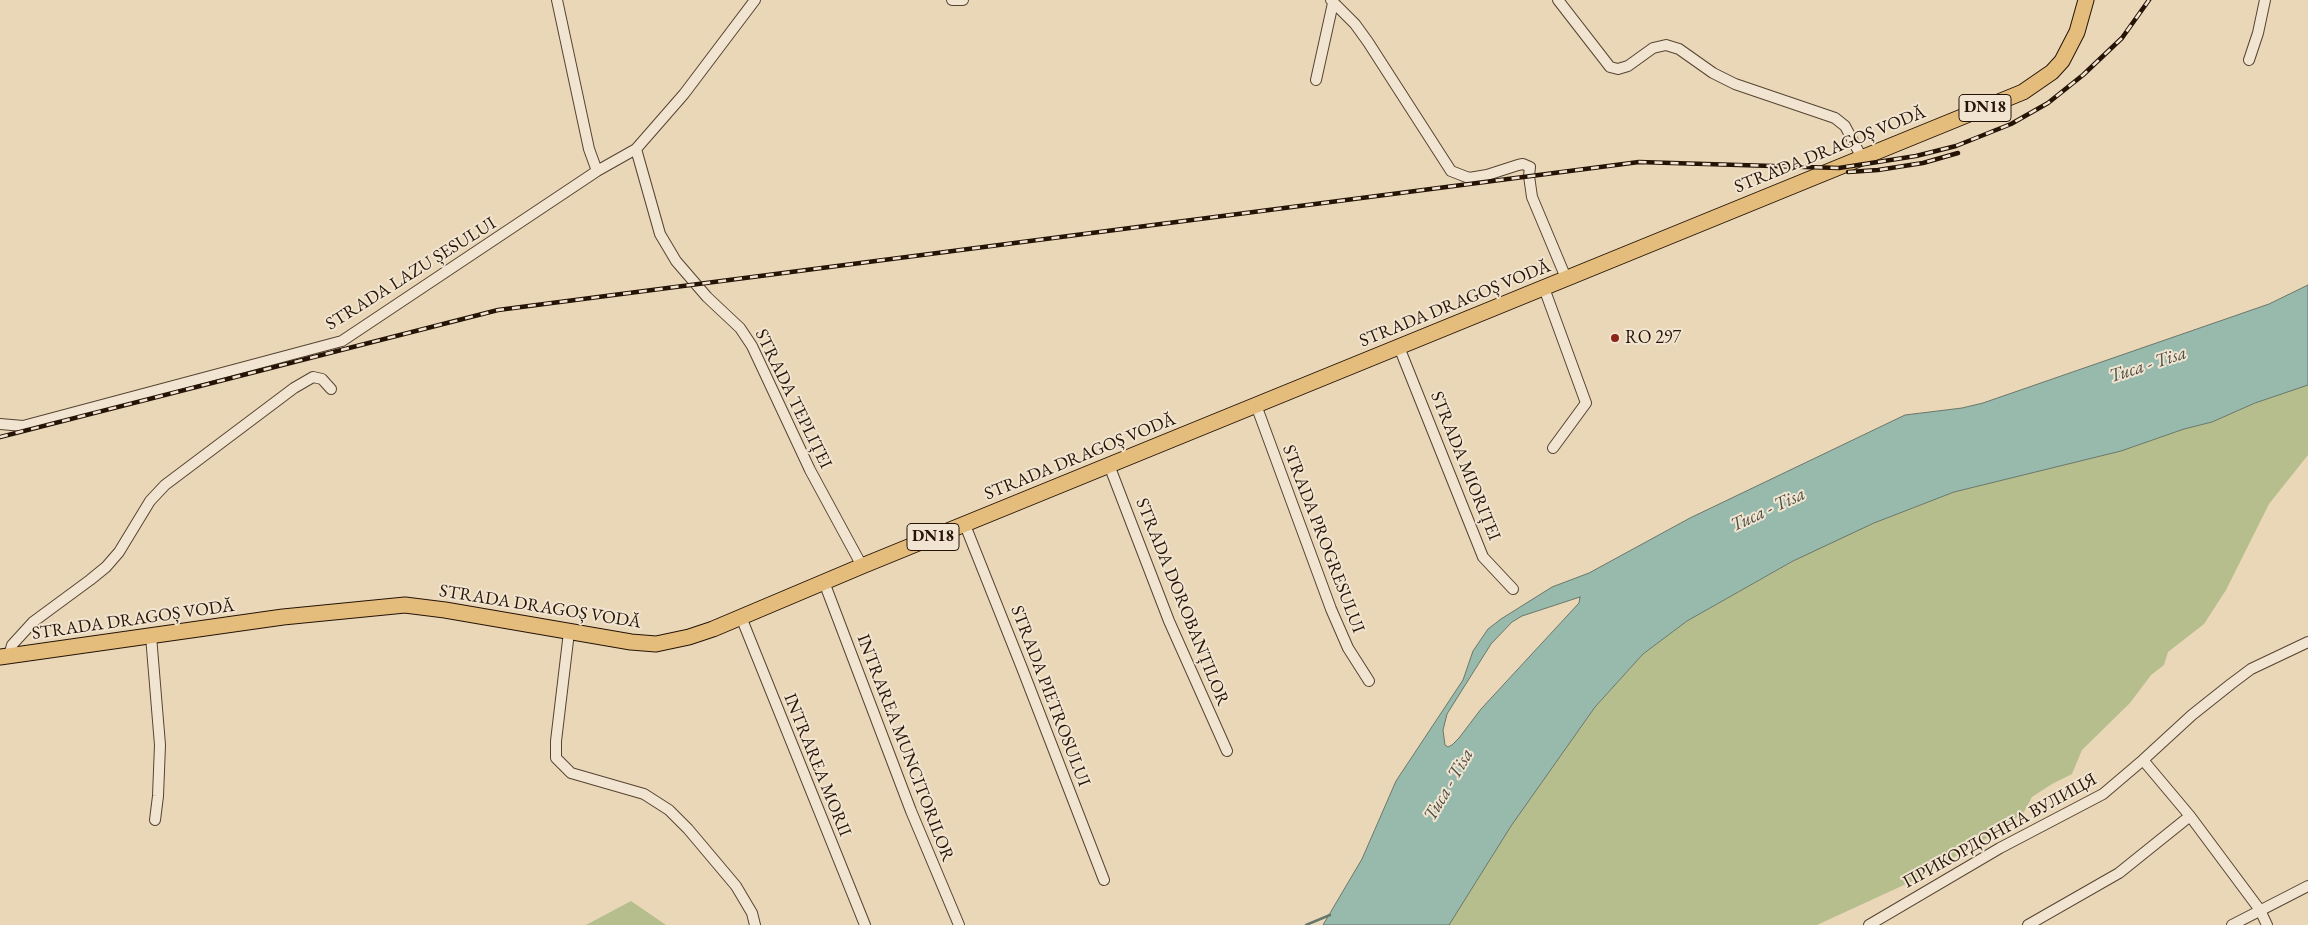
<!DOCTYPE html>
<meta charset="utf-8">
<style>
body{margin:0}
canvas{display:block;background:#e9d7b8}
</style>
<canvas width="2308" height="925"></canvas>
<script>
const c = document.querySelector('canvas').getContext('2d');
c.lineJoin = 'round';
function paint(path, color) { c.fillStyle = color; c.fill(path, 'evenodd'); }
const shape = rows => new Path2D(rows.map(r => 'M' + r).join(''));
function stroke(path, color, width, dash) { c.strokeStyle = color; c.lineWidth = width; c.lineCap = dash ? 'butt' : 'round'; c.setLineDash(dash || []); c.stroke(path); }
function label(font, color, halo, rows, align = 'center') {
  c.font = font + ' "EB Garamond",serif'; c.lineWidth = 4; c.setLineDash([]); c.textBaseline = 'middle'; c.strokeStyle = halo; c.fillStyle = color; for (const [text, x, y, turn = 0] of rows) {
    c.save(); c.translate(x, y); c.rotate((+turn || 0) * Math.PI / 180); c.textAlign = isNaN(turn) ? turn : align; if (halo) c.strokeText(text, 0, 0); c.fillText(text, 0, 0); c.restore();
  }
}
const green = shape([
 [2308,385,2308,455,2269,504,2226,590,2204,624,2168,652,2164,665,2151,675,2130,703,2082,750,2072,774,2052,784,2032,797,2024,812,1999,831,1917,879,1817,925,1449,925,1511,826,1595,707,1643,654,1687,621,1815,549,1874,523,1954,492,2121,451,2184,429,2212,422,2255,403],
 [631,901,666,925,586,925]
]);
const water = shape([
 [2308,285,2308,385,2255,403,2212,422,2184,429,2121,451,1954,492,1874,523,1793,561,1687,621,1643,654,1595,707,1511,826,1449,925,1323,925,1362,859,1396,781,1463,680,1473,651,1488,629,1501,619,1552,587,1589,573,1690,518,1905,415,1962,408,1983,403,2269,304,2308,285],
 [1580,597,1579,603,1481,709,1459,738,1452,745,1448,747,1445,745,1443,730,1447,714,1491,644,1512,622,1522,616,1580,597]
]);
const stream = shape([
 [1306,925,1330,915]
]);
const street = shape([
 [557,0,589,149,597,171],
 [952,0,963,0],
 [1331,0,1355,24,1368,42,1451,171,1469,178,1487,175,1518,165,1523,164,1530,167,1529,176,1532,197,1566,278],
 [1558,0,1610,67,1618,69,1628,66,1653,48,1666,45,1679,49,1713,73,1735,84,1835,118,1845,126,1862,158],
 [2249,60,2258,33,2265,0],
 [1316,80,1333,3],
 [636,149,660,234,676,261,707,297,740,328,752,346,810,470,862,566],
 [1544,288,1586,403,1553,448],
 [1399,347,1483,557,1513,589],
 [1256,405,1331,609,1348,648,1369,681],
 [0,424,23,426,342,341,597,171,636,149,684,94,755,0],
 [1109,465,1169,621,1227,751],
 [965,525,1022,668,1104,880],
 [824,582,911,811,959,925],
 [741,617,865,925],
 [569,632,556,741,556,758,571,773,644,794,669,810,688,829,736,886,752,913,755,925],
 [151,636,160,745,158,796,155,820],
 [9,656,12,645,33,622,90,580,106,567,119,552,150,501,165,485,294,388,313,377,322,379,331,389],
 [2143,760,2190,816,2260,910,2267,925],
 [1869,925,2000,848,2103,794,2143,760,2192,715,2231,684,2251,669,2308,642],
 [2028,925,2119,873,2190,816],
 [2232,925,2308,886]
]);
const primary = shape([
 [0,657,283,617,405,605,445,610,631,642,656,644,689,637,713,629,862,566,2023,92,2052,72,2062,61,2077,32,2086,0]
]);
const rail = shape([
 [1848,172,1878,170,1923,163,1958,153],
 [0,437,498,310,1639,162,1839,168,1916,156,1956,146,2011,124,2048,103,2083,75,2122,38,2149,0]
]);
const markers = [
 [1615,338,5,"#8f2418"]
];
const shields = [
 [1985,108,52],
 [933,537,52]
];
const shieldNames = [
 ["DN18",1985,108],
 ["DN18",933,537]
];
const streetNames = [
 ["STRADA DRAGOȘ VODĂ",1830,150,-22],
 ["STRADA LAZU ȘESULUI",411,274,-32],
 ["STRADA DRAGOȘ VODĂ",1455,304,-22],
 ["STRADA TEPLIȚEI",793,399,64],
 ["STRADA DRAGOȘ VODĂ",1080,457,-22],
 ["STRADA MIORIȚEI",1465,466,68],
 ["STRADA PROGRESULUI",1323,539,69],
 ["STRADA DOROBANȚILOR",1182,602,68],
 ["STRADA DRAGOȘ VODĂ",540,607,9],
 ["STRADA DRAGOȘ VODĂ",133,620,-8],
 ["STRADA PIETROSULUI",1050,696,69],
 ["INTRAREA MUNCITORILOR",905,748,69],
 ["INTRAREA MORII",817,765,68],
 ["ПРИКОРДОННА ВУЛИЦЯ",2000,831,-29]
];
const poiNames = [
 ["RO 297",1625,338]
];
const waterNames = [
 ["Тиса - Tisa",2148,365,-18],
 ["Тиса - Tisa",1768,510,-25],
 ["Тиса - Tisa",1449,785,-60]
];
paint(green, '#b7be8e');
paint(water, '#97baad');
stroke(water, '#69776a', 1);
stroke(stream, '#69776a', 2.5);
stroke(street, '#564432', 12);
stroke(primary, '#251306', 17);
stroke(street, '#f1e5d1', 10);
stroke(primary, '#e4bc7c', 15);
stroke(rail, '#251306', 4.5);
stroke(rail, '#f1e5d1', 2.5, [8]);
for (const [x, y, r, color] of markers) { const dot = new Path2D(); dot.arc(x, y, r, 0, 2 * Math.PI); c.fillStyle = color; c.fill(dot); stroke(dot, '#f1e5d1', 2); }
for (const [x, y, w] of shields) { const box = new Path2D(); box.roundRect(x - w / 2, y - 13.5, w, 27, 4); c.fillStyle = '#f1e5d1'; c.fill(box); stroke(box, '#251306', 1); }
label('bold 16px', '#251306', null, shieldNames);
label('18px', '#251306', '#f1e5d1', streetNames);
label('18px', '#251306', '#f1e5d1', poiNames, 'left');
label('italic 19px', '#4d4d40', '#f1e5d1', waterNames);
</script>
